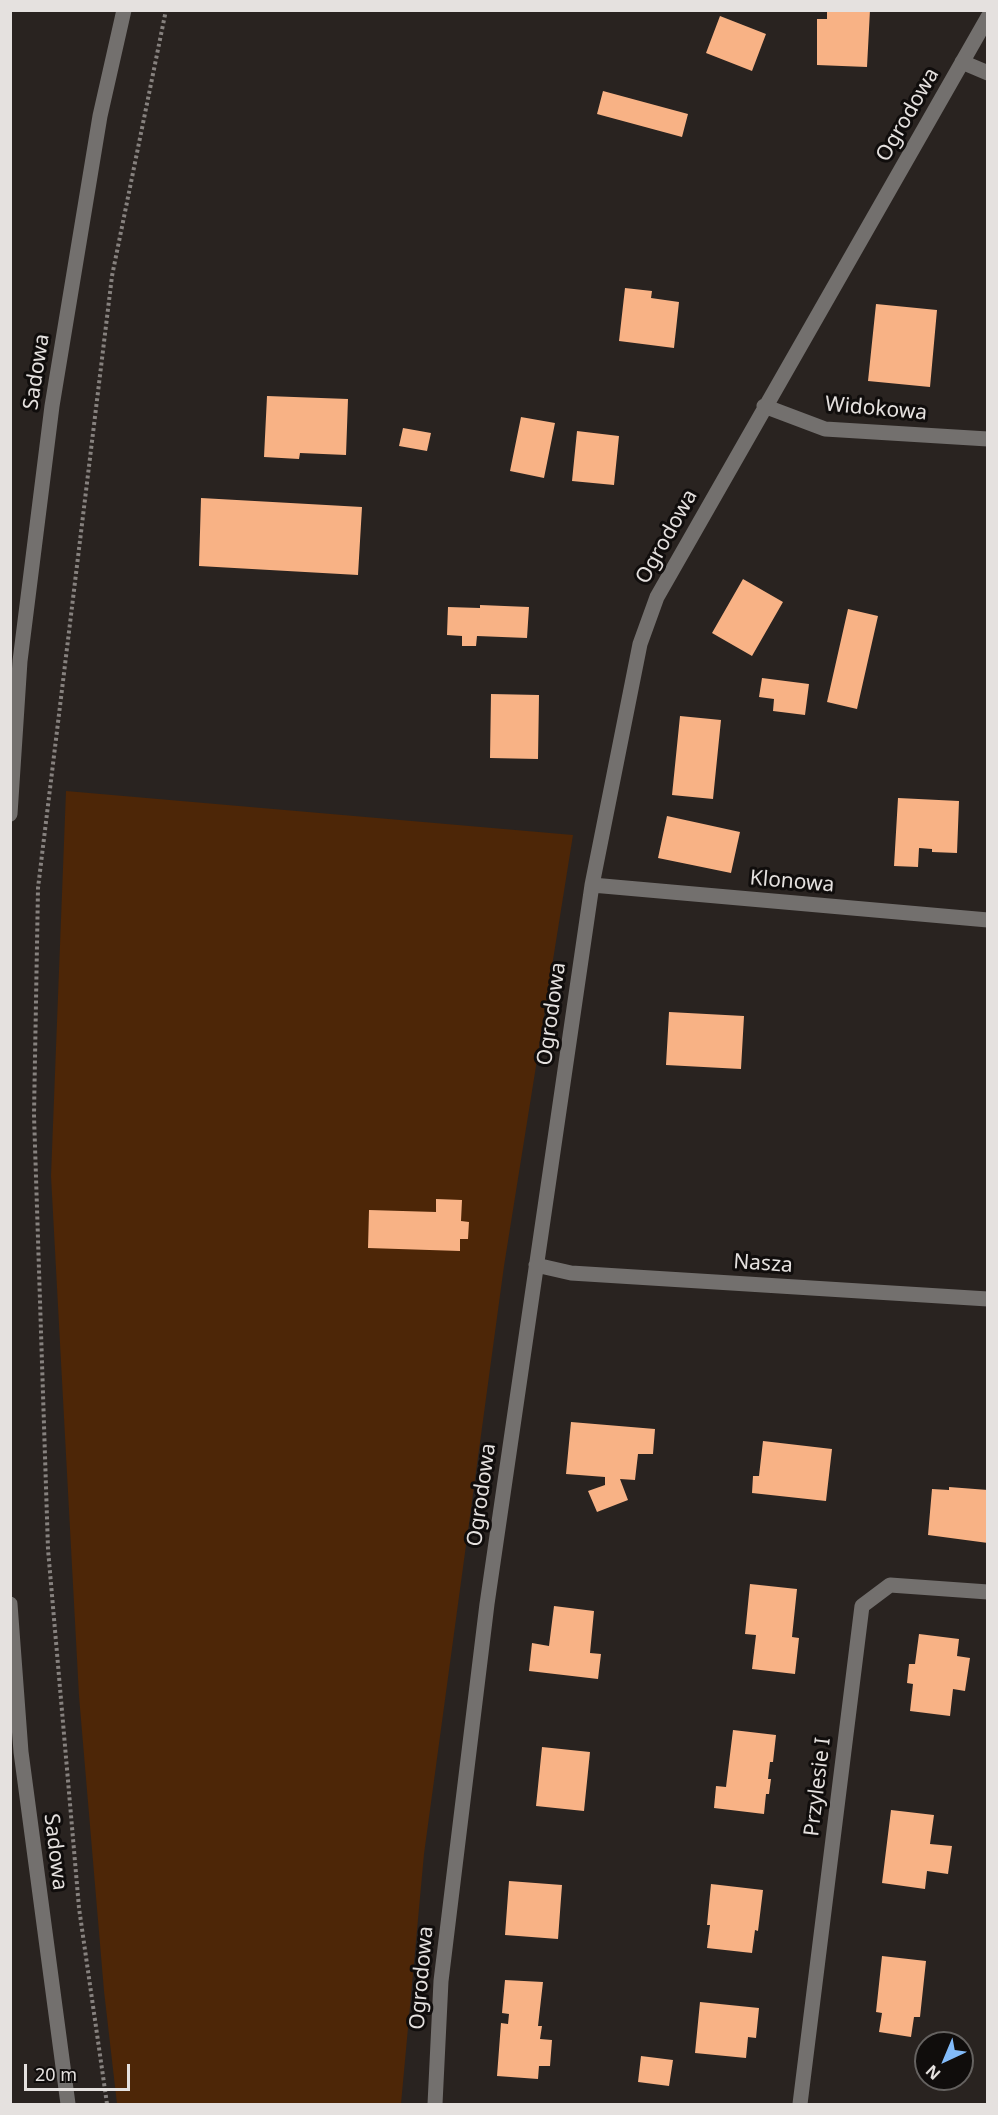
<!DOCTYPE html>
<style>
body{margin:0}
#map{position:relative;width:998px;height:2115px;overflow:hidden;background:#292320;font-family:"Noto Sans",sans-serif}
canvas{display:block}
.frame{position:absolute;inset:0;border:12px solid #e5e1df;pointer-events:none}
.north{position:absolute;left:914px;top:2031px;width:60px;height:60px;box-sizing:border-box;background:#100d0c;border:2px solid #656260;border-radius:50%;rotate:224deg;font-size:16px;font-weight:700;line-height:24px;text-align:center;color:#e5e1df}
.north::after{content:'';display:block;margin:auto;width:21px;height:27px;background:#83bcfb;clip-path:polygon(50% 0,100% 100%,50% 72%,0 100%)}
.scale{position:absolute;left:24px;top:2064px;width:106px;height:27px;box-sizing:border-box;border:3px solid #e5e1df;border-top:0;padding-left:8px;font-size:18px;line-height:21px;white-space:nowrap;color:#e5e1df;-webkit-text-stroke:4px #100d0c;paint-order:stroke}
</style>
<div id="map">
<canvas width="998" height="2115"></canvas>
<div class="frame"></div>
<div class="north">N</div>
<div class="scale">20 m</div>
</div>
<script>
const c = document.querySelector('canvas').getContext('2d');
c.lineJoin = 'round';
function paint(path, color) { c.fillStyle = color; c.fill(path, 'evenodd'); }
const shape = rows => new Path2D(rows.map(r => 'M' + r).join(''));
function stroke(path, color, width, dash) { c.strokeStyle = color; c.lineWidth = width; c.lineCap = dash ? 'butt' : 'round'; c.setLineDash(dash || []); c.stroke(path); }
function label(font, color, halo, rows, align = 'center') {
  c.font = font + ' "Noto Sans",sans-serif'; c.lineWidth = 6; c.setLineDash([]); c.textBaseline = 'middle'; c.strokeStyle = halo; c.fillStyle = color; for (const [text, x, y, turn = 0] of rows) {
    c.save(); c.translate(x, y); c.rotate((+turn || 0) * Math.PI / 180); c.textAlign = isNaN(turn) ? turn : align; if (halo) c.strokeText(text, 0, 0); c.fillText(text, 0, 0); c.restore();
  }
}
const green = shape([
 [66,791,573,835,504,1266,424,1854,401,2104,117,2104,104,1991,79,1696,51,1176]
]);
const building = shape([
 [827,10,870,10,867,67,817,65,817,19,827,19],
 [720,16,766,34,752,71,706,53],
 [603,91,688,114,682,137,597,114],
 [625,288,652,291,651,298,679,302,674,348,619,341],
 [876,304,937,310,930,387,868,381],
 [267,396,348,399,346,455,300,453,299,459,264,457],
 [521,417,555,423,544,478,510,471],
 [403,428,431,433,427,451,399,446],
 [577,431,619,436,614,485,572,481],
 [201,498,362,507,358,575,199,566],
 [743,579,783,602,752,656,712,633],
 [480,605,529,607,527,638,477,636,476,646,462,646,462,636,447,635,448,607,480,608],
 [848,609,878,616,857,709,827,702],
 [762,678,809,684,805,715,773,711,774,699,759,697],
 [491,694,539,695,538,759,490,758],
 [680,716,721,720,713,799,672,795],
 [898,798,959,801,957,853,932,852,932,849,919,848,918,867,894,866],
 [667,816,740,832,731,873,658,858],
 [669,1012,744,1016,741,1069,666,1065],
 [436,1199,462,1200,461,1221,469,1222,468,1239,460,1239,460,1251,368,1248,369,1210,436,1212],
 [571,1422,655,1429,653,1454,638,1454,635,1480,620,1479,628,1500,597,1512,588,1491,605,1485,605,1477,566,1474],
 [763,1441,832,1449,826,1501,752,1493,753,1476,759,1476],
 [949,1487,988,1490,988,1543,928,1535,932,1489,949,1490],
 [750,1584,797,1589,792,1637,799,1638,795,1674,752,1669,756,1635,745,1634],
 [554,1606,594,1611,590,1653,601,1654,598,1679,529,1671,532,1643,549,1646],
 [919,1634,959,1639,957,1656,970,1658,965,1691,953,1689,950,1716,910,1711,913,1684,907,1683,909,1664,915,1664],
 [733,1730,776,1735,773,1762,770,1762,768,1779,771,1779,769,1794,766,1794,764,1814,714,1808,716,1786,726,1787],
 [542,1747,590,1752,584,1811,536,1806],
 [891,1810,934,1815,930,1844,952,1846,948,1874,927,1871,925,1889,882,1883],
 [509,1881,562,1885,558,1939,505,1935],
 [711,1884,763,1890,758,1931,755,1930,752,1953,707,1948,710,1925,707,1925],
 [882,1956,926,1961,920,2017,914,2017,911,2037,879,2032,882,2013,876,2012],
 [505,1980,543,1982,538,2026,542,2026,540,2039,552,2040,550,2066,539,2066,538,2079,497,2076,501,2023,508,2024,509,2014,502,2013],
 [700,2002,759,2008,756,2038,748,2037,746,2058,695,2053],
 [641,2056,673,2060,669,2086,638,2082]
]);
const path = shape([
 [107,2104,79,1908,48,1549,34,1115,38,888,112,276,166,10]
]);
const minor = shape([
 [962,62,988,73],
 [764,406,825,429,988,439],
 [10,814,20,661,52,406,100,116,124,10],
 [592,885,988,920],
 [536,1265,571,1273,988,1299],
 [10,1604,21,1752,68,2104],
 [435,2104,441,1981,487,1604,592,885,640,644,657,597,988,17],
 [800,2104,862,1606,890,1585,988,1592]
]);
const streetNames = [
 ["Ogrodowa",908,115,-60],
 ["Sadowa",37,372,-81],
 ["Widokowa",876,409,5],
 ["Ogrodowa",667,537,-61],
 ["Klonowa",792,882,5],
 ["Ogrodowa",552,1014,-82],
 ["Nasza",763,1264,4],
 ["Ogrodowa",482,1495,-82],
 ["Przylesie I",818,1787,-83],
 ["Sadowa",55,1852,83],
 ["Ogrodowa",422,1978,-85]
];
paint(green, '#4d2607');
paint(building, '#f8b285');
stroke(path, '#87827f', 4, [3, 3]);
stroke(minor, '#73706e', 15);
label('21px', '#e5e1df', '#100d0c', streetNames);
</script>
